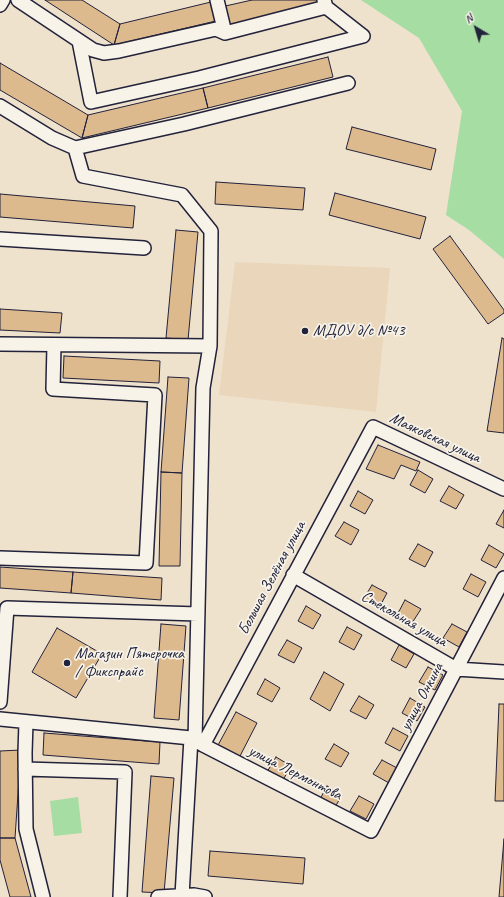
<!DOCTYPE html>
<meta charset="utf-8">
<style>
body{margin:0}
#map{position:relative;width:504px;height:897px;overflow:hidden;background:#efe2cd;font-family:Caveat,sans-serif}
canvas{display:block}
.north{position:absolute;left:456px;top:8px;width:40px;height:40px;-webkit-text-stroke:3px #f7f3e8;paint-order:stroke;rotate:322deg;font-size:11px;font-weight:700;line-height:16px;text-align:center;color:#22223b}
.north::after{content:'';display:block;margin:auto;width:14px;height:18px;background:#22223b;clip-path:polygon(50% 0,100% 100%,50% 72%,0 100%)}
</style>
<div id="map">
<canvas width="504" height="897"></canvas>
<div class="north">N</div>
</div>
<script>
const c = document.querySelector('canvas').getContext('2d');
c.lineJoin = 'round';
function paint(path, color) { c.fillStyle = color; c.fill(path, 'evenodd'); }
const shape = rows => new Path2D(rows.map(r => 'M' + r).join(''));
function stroke(path, color, width, dash) { c.strokeStyle = color; c.lineWidth = width; c.lineCap = dash ? 'butt' : 'round'; c.setLineDash(dash || []); c.stroke(path); }
function label(font, color, halo, rows, align = 'center') {
  c.font = font + ' Caveat,sans-serif'; c.lineWidth = 3.5; c.setLineDash([]); c.textBaseline = 'middle'; c.strokeStyle = halo; c.fillStyle = color; for (const [text, x, y, turn = 0] of rows) {
    c.save(); c.translate(x, y); c.rotate((+turn || 0) * Math.PI / 180); c.textAlign = isNaN(turn) ? turn : align; if (halo) c.strokeText(text, 0, 0); c.fillText(text, 0, 0); c.restore();
  }
}
const built = shape([
 [235,262,390,268,376,412,219,395]
]);
const green = shape([
 [361,0,504,0,504,259,469,230,446,215,462,111,419,38],
 [78,797,82,833,54,836,50,801]
]);
const building = shape([
 [45,0,82,0,120,24,114,45,45,0],
 [252,0,318,0,319,5,226,27,221,7,252,0],
 [211,2,216,21,114,45,120,24,211,2],
 [328,57,333,77,208,108,203,88,328,57],
 [0,63,88,115,82,138,0,90,0,63],
 [203,88,208,108,82,138,88,115,203,88],
 [352,127,436,149,431,170,346,149,352,127],
 [216,182,305,188,303,210,215,204,216,182],
 [335,193,426,217,420,239,329,215,335,193],
 [0,194,135,206,133,228,0,217,0,194],
 [176,230,198,232,188,340,166,338,176,230],
 [450,236,504,310,504,313,488,324,433,249,450,236],
 [0,309,62,313,60,333,0,330,0,309],
 [502,338,504,339,504,433,487,431,502,338],
 [64,356,160,361,159,383,63,378,64,356],
 [168,377,189,378,182,473,161,472,168,377],
 [378,445,420,462,416,471,401,465,394,479,366,469,378,445],
 [418,470,433,479,425,493,410,485,418,470],
 [161,472,182,473,180,566,159,566,161,472],
 [449,486,464,495,456,509,440,501,449,486],
 [358,491,373,500,365,514,350,506,358,491],
 [504,510,504,528,496,524,504,510],
 [344,522,359,530,351,545,335,536,344,522],
 [418,544,433,552,425,567,409,559,418,544],
 [489,545,504,554,496,568,481,560,489,545],
 [0,567,73,572,71,593,0,588,0,567],
 [73,572,162,578,161,600,71,593,73,572],
 [471,574,486,582,478,597,463,589,471,574],
 [372,585,387,593,379,608,363,600,372,585],
 [405,600,421,609,412,623,397,615,405,600],
 [306,606,321,615,313,629,298,621,306,606],
 [161,624,186,626,179,720,154,718,161,624],
 [452,624,467,632,459,647,443,638,452,624],
 [347,627,362,635,354,650,339,642,347,627],
 [57,628,102,654,76,698,32,672,57,628],
 [287,640,302,648,294,663,278,655,287,640],
 [399,645,414,654,406,668,391,660,399,645],
 [428,667,443,675,435,690,419,682,428,667],
 [324,672,344,684,330,711,310,699,324,672],
 [265,679,280,688,272,702,257,694,265,679],
 [359,696,374,705,366,719,350,711,359,696],
 [410,698,425,707,417,721,402,713,410,698],
 [499,704,504,704,504,801,495,801,499,704],
 [236,712,257,723,239,758,217,747,236,712],
 [393,728,408,736,400,751,385,743,393,728],
 [44,733,160,742,159,764,43,755,44,733],
 [334,744,349,753,341,767,325,759,334,744],
 [21,750,15,838,0,838,0,751,21,750],
 [276,757,291,766,283,780,267,772,276,757],
 [382,760,397,768,389,783,373,774,382,760],
 [151,776,174,778,164,893,142,892,151,776],
 [327,786,342,795,334,809,319,801,327,786],
 [359,796,374,804,366,819,350,811,359,796],
 [0,838,15,838,31,897,10,897,0,860,0,838],
 [504,839,504,897,499,897,504,839],
 [210,851,305,858,303,884,208,876,210,851]
]);
const minor = shape([
 [18,0,93,50,104,53,119,51,216,29,225,33,326,7],
 [217,0,225,33],
 [324,0,326,7,363,36],
 [0,5,3,0],
 [79,41,91,102,199,78,363,36],
 [0,106,52,138,75,148,184,124,348,83],
 [75,148,83,176,182,195,211,231,210,346,203,388,195,741],
 [0,239,144,248],
 [0,344,210,346],
 [0,558,146,563,155,395,53,389,54,345],
 [293,575,456,669,504,672],
 [0,702,7,608,198,614],
 [0,719,191,738,203,745,371,831,504,578],
 [26,722,25,753,26,829,43,897],
 [203,745,373,427,504,489],
 [25,769,125,772,120,897],
 [182,896,191,738],
 [158,897,194,895,205,897]
]);
const markers = [
 [305,331,4,"#22223b"],
 [67,663,4,"#22223b"]
];
const poiNames = [
 ["МДОУ д/с №43",313,331],
 ["Магазин Пятерочка",75,654],
 ["/ Фикспрайс",75,672]
];
const streetNames = [
 ["Маяковская улица",435,438,25],
 ["Большая Зелёная улица",272,578,-62],
 ["Стекольная улица",404,619,30],
 ["улица Онкина",422,697,-62],
 ["улица Лермонтова",295,773,27]
];
paint(built, '#ead6ba');
paint(green, '#a5dda2');
paint(building, '#ddb98e');
stroke(building, '#22223b', 1);
stroke(minor, '#22223b', 16);
stroke(minor, '#f7f3e8', 13);
for (const [x, y, r, color] of markers) { const dot = new Path2D(); dot.arc(x, y, r, 0, 2 * Math.PI); c.fillStyle = color; c.fill(dot); stroke(dot, '#f7f3e8', 1.5); }
label('16px', '#22223b', '#f7f3e8', poiNames, 'left');
label('16px', '#22223b', '#f7f3e8', streetNames);
</script>
